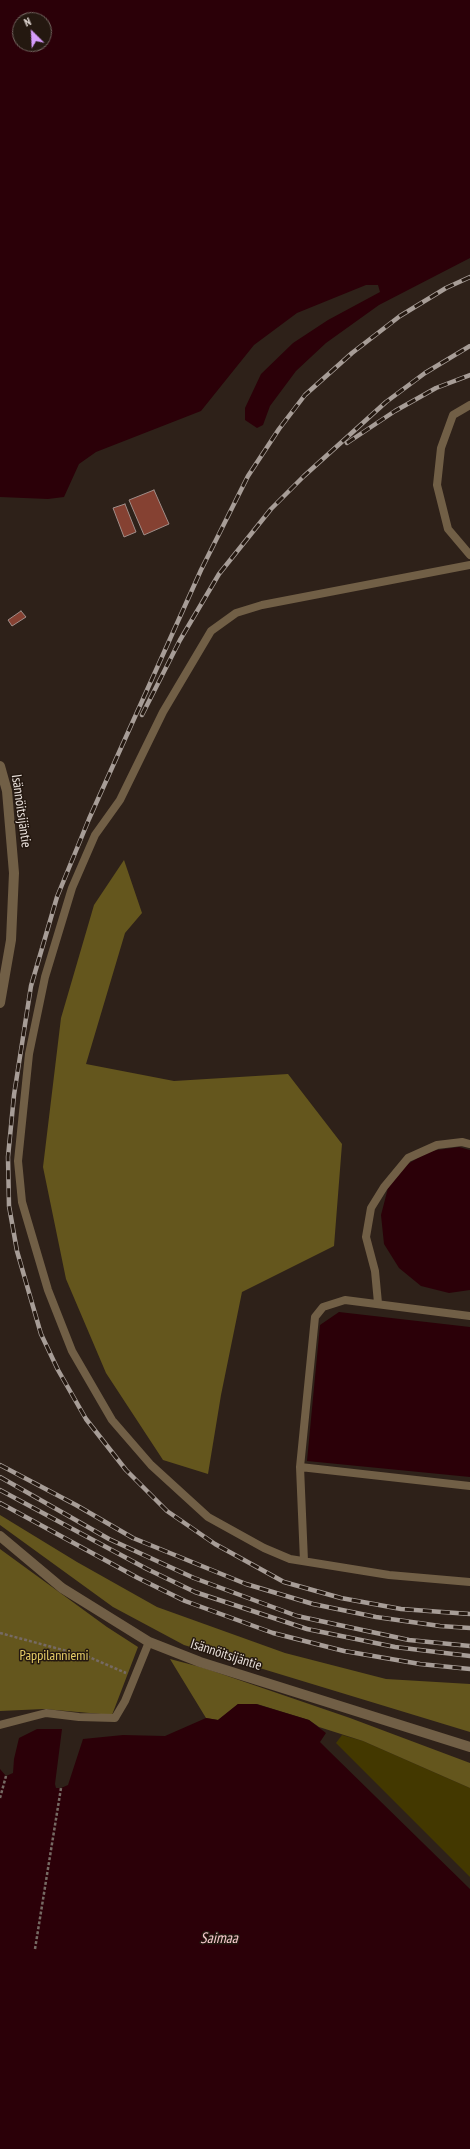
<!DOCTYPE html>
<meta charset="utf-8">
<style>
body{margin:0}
#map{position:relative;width:470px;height:2149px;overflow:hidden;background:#2e2119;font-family:"PT Sans Narrow",sans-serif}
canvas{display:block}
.north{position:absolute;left:12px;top:12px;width:40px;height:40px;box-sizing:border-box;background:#241810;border:1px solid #736861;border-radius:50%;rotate:336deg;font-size:11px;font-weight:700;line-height:16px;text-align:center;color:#e9e0db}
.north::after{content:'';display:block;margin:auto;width:14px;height:18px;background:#d59cfb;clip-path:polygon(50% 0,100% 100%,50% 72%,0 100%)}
</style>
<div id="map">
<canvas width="470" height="2149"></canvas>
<div class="north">N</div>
</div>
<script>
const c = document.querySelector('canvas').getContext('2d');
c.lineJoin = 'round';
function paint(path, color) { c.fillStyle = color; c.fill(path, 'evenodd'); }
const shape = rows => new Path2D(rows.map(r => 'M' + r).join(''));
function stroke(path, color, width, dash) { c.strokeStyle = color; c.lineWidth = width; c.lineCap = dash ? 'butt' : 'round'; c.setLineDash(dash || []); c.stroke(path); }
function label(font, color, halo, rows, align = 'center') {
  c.font = font + ' "PT Sans Narrow",sans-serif'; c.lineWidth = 3; c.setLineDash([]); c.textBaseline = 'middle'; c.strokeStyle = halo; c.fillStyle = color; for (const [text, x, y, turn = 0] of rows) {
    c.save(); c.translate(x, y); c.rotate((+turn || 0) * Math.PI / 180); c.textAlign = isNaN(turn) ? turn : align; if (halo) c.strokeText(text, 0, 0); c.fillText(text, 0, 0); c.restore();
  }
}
const green = shape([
 [342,1735,363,1741,470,1788,470,1877,336,1743]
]);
const forest = shape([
 [124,860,142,913,125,933,86,1064,174,1081,288,1074,342,1144,334,1246,242,1292,221,1395,208,1474,163,1460,106,1373,66,1279,43,1167,61,1018,94,905],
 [0,1515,77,1562,157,1607,285,1653,386,1679,470,1684,470,1732,184,1645,113,1607,0,1525],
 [0,1549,107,1627,138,1647,112,1715,44,1709,0,1711],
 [170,1659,204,1668,350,1718,470,1763,470,1788,363,1741,319,1727,309,1720,257,1704,238,1704,218,1720,206,1718]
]);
const water = shape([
 [0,0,470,0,470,258,379,305,326,343,296,371,270,406,263,425,257,428,245,420,245,408,261,374,293,343,328,320,380,292,378,285,366,285,297,313,254,345,201,411,96,452,79,464,64,497,48,499,0,497],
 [20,20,44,20,44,44,20,44],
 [459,1147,470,1150,470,1290,449,1293,421,1286,399,1268,384,1244,381,1215,388,1188,406,1165,430,1151],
 [339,1312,470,1327,470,1477,307,1461,320,1325],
 [238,1704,256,1704,309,1720,326,1733,320,1742,328,1750,470,1889,470,2149,0,2149,0,1769,6,1776,13,1773,14,1759,19,1738,37,1729,62,1729,55,1784,56,1788,61,1788,68,1785,83,1739,123,1735,165,1736,206,1718,218,1720]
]);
const building = shape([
 [154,490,169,524,144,535,129,500,154,490],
 [125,504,136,532,124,537,113,508,125,504],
 [21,611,26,617,12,626,8,620,21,611]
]);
const path = shape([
 [0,1633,89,1657,126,1673],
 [0,1798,6,1776],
 [35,1949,61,1788]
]);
const lane = shape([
 [470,405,453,415,441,448,437,485,448,529,470,555],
 [470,565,262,605,236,613,211,631,163,712,120,800,95,835,72,888,45,977,29,1054,18,1161,22,1202,48,1290,72,1351,112,1420,151,1465,208,1517,264,1548,290,1559,389,1575,470,1582],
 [378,1303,375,1271,366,1237,371,1208,384,1187,408,1158,437,1145,462,1142,470,1144],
 [470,1316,345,1300,323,1307,315,1317,300,1467,470,1486],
 [300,1467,304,1561],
 [0,1725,46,1713,79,1717,115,1718,125,1701,149,1642]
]);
const street = shape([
 [0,766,7,791,14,873,11,940,0,1003],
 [0,1536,62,1588,149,1642,200,1662,470,1747]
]);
const rail = shape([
 [470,277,446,288,400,316,352,353,305,395,279,429,248,476,201,570,89,819,57,897,31,986,14,1095,8,1157,9,1206,17,1251,41,1334,58,1370,86,1419,126,1470,167,1511,215,1544,284,1582,341,1598,401,1609,470,1614],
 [347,443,395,411,436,388,470,375],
 [142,715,180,640,219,574,271,509,304,476,386,402,425,373,470,346],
 [0,1465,76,1505,133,1538,246,1584,313,1604,376,1617,440,1626,470,1628],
 [0,1477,109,1539,194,1578,297,1616,409,1640,470,1646],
 [0,1490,147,1569,195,1592,307,1629,395,1647,470,1656],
 [0,1503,138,1578,185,1601,273,1633,344,1651,420,1664,470,1669]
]);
const streetNames = [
 ["Isännöitsijäntie",21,811,82],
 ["Isännöitsijäntie",226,1655,18]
];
const parkNames = [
 ["Pappilanniemi",54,1656]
];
const waterNames = [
 ["Saimaa",219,1939]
];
paint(green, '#433800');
paint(forest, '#64561d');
paint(water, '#2b0008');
paint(building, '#854132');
stroke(building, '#a18e89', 1);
stroke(path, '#766a64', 2.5, [3, 2]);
stroke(lane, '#715f46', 8);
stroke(street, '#715f46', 10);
stroke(rail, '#a79d97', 4.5);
stroke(rail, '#241810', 3, [9]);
label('14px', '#e9e0db', '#241810', streetNames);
label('14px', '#e9cf68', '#241810', parkNames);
label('italic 15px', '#f8cbce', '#241810', waterNames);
</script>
